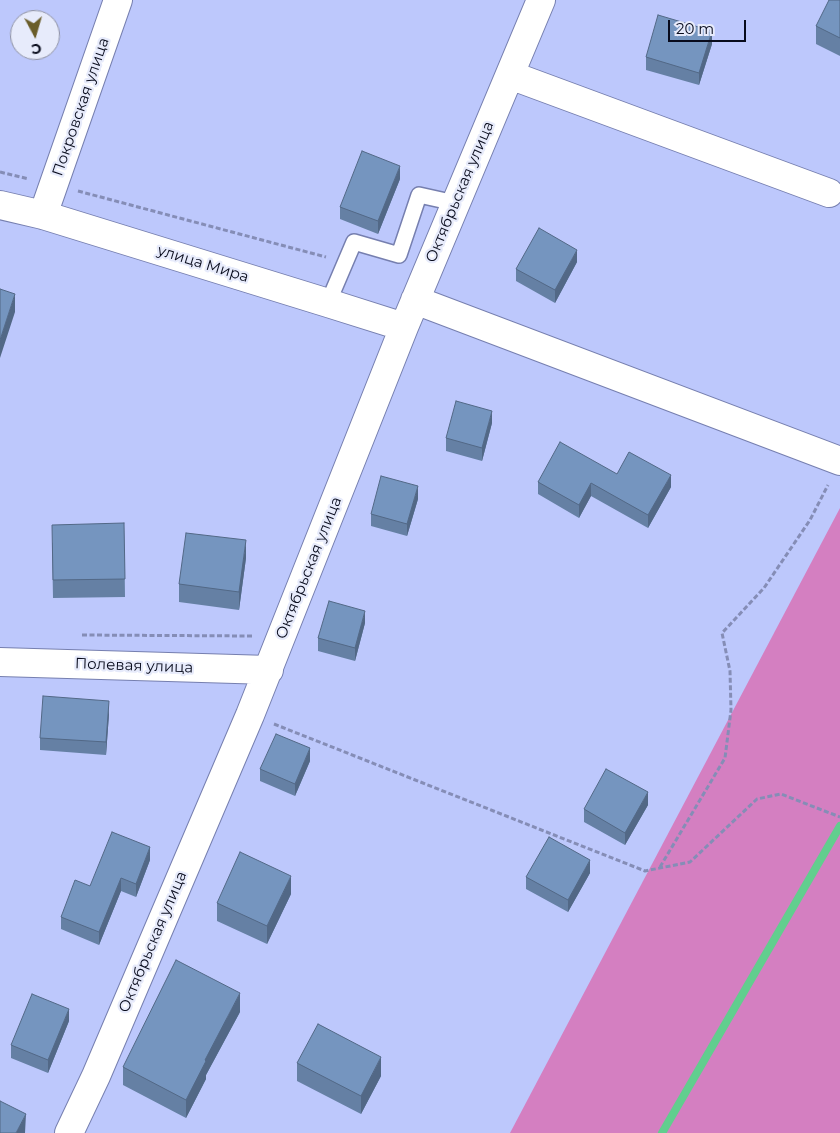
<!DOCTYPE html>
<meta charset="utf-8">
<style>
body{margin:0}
#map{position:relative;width:840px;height:1133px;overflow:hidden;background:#bdc8fc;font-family:Montserrat,sans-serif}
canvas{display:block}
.north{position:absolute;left:10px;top:10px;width:50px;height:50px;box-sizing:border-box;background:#e7ebfb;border:1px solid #8e91a2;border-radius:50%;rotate:174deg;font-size:14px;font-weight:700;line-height:20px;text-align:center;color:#080b1c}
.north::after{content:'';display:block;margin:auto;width:18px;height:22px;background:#6a5d2a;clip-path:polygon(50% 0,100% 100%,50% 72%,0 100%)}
.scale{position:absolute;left:668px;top:20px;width:78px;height:22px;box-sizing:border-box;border:2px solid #080b1c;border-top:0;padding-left:6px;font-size:15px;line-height:18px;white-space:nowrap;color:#080b1c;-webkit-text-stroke:4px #e7ebfb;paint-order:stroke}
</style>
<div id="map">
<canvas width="840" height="1133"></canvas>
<div class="north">С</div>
<div class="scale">20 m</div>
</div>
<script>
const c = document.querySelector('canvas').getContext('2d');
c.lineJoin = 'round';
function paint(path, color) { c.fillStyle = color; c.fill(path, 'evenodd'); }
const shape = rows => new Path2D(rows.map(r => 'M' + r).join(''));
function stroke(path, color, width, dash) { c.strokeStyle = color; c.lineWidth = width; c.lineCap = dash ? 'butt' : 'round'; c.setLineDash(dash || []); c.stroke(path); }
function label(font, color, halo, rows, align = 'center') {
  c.font = font + ' Montserrat,sans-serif'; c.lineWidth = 4.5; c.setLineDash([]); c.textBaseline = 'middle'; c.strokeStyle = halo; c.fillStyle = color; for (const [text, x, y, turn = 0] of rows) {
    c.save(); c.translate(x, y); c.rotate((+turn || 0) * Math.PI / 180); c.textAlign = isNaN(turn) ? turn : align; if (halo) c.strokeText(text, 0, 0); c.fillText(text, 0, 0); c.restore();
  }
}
const green = shape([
 [840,508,840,1133,510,1133]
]);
const stream = shape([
 [662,1133,840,826]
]);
const path = shape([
 [0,172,29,179],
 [78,191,326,257],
 [82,635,253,636],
 [274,724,645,871,690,862,757,799,781,794,840,817],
 [660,867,725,758,731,710,730,671,722,633,764,588,810,520,828,485]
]);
const lane = shape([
 [328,303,354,242,399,255,419,195,455,203]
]);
const street = shape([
 [510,75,829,193],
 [0,205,43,215,328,303,404,327],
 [43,215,118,0],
 [415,300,840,461],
 [0,662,269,670],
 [69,1133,96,1076,250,715,404,327,541,0]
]);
const wall = shape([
 [840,0,840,56,816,44,816,26],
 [712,44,699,85,646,70,646,57],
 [400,179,378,234,340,219,340,207],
 [577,262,555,303,516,281,516,269],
 [492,423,482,461,446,451,446,438],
 [617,474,671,487,648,528,591,496,579,518,538,494,538,482],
 [418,499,407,536,371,526,371,514],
 [124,523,125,597,53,598,52,543],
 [246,558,239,610,179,602,179,584],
 [365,623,355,661,318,651,318,638],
 [109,714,106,755,40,750,40,738],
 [310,761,295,796,260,781,260,769],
 [648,805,625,845,584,822,584,809],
 [150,860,136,897,121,891,99,945,61,929,61,917,90,886],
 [590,873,568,912,526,889,526,877],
 [291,894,267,944,217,921,217,903],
 [240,1012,206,1075,206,1079,186,1118,123,1085,123,1067],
 [69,1021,48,1073,11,1058,11,1045],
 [297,1063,381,1076,361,1114,297,1081]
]);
const shadedWall = shape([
 [712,31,712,44,699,85,699,73],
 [400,166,400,179,378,234,378,221],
 [577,250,577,262,555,303,555,290],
 [15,294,15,312,0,358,0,340],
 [492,411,492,423,482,461,482,448],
 [671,475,671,487,648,528,648,515],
 [591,483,591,496,579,518,579,505],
 [418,486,418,499,407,536,407,524],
 [246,540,246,558,239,610,239,592],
 [365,611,365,623,355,661,355,648],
 [109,701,109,714,106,755,106,742],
 [310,748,310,761,295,796,295,784],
 [648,792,648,805,625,845,625,833],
 [150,847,150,860,136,897,136,884],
 [590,860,590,873,568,912,568,900],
 [291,876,291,894,267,944,267,926],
 [121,878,121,891,99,945,99,932],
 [240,993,240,1012,206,1075,206,1079,186,1118,186,1100,205,1060],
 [69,1009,69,1021,48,1073,48,1060],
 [381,1057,381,1076,361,1114,361,1096],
 [26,1114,25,1133,16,1133]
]);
const building = shape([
 [829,0,840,0,840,38,816,26,829,0],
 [658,15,712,31,699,73,646,57,658,15],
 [362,151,400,166,378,221,340,207,362,151],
 [539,228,577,250,555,290,516,269,539,228],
 [0,289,15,294,0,340,0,289],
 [456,401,492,411,482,448,446,438,456,401],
 [560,442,617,474,629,452,671,475,648,515,591,483,579,505,538,482,560,442],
 [381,476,418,486,407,524,371,514,381,476],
 [124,523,125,579,53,580,52,525,124,523],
 [186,533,246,540,239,592,179,584,186,533],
 [329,601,365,611,355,648,318,638,329,601],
 [43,696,109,701,106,742,40,738,43,696],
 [276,734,310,748,295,784,260,769,276,734],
 [606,769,648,792,625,833,584,809,606,769],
 [112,832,150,847,136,884,121,878,99,932,61,917,75,880,90,886,112,832],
 [549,837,590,860,568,900,526,877,549,837],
 [240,852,291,876,267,926,217,903,240,852],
 [176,960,240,993,205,1060,206,1061,186,1100,123,1067,176,960],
 [32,994,69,1009,48,1060,11,1045,32,994],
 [318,1024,381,1057,361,1096,297,1063,318,1024],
 [0,1101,26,1114,16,1133,0,1133,0,1101]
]);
const streetNames = [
 ["Покровская улица",81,107,-71],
 ["Октябрьская улица",460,192,-67],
 ["улица Мира",203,264,17],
 ["Октябрьская улица",309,568,-68],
 ["Полевая улица",134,666,2],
 ["Октябрьская улица",153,942,-67]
];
paint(green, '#d47fc1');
stroke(stream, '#61ce8e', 8);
stroke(lane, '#767faf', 18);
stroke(street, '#767faf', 30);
stroke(path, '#858db6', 3, [5, 2.5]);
stroke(lane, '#fff', 15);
stroke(street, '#fff', 28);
paint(wall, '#6580a4');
paint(shadedWall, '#526886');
paint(building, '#7595bf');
stroke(building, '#526886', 1);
label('15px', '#080b1c', '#e7ebfb', streetNames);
</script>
